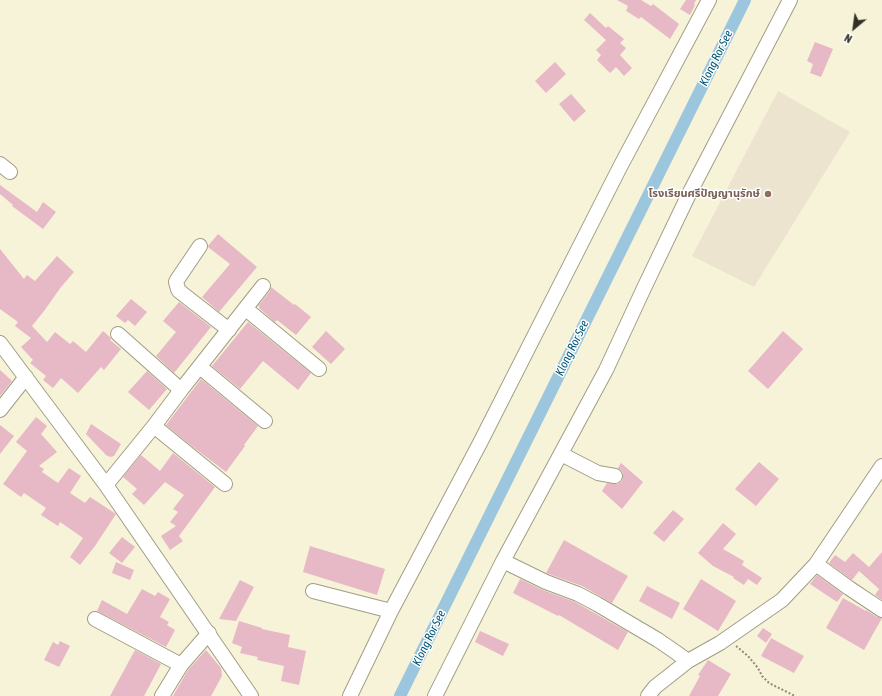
<!DOCTYPE html>
<meta charset="utf-8">
<style>
body{margin:0}
#map{position:relative;width:882px;height:696px;overflow:hidden;background:#f7f3d8;font-family:"Asap Condensed",sans-serif}
canvas{display:block}
.north{position:absolute;left:834px;top:8px;width:40px;height:40px;-webkit-text-stroke:3px #fff;paint-order:stroke;rotate:209deg;font-size:11px;font-weight:700;line-height:16px;text-align:center;color:#323126}
.north::after{content:'';display:block;margin:auto;width:14px;height:18px;background:#323126;clip-path:polygon(50% 0,100% 100%,50% 72%,0 100%)}
</style>
<div id="map">
<canvas width="882" height="696"></canvas>
<div class="north">N</div>
</div>
<script>
const c = document.querySelector('canvas').getContext('2d');
c.lineJoin = 'round';
function paint(path, color) { c.fillStyle = color; c.fill(path, 'evenodd'); }
const shape = rows => new Path2D(rows.map(r => 'M' + r).join(''));
function stroke(path, color, width, dash) { c.strokeStyle = color; c.lineWidth = width; c.lineCap = dash ? 'butt' : 'round'; c.setLineDash(dash || []); c.stroke(path); }
function label(font, color, halo, rows, align = 'center') {
  c.font = font + ' "Asap Condensed","Noto Sans Thai",sans-serif'; c.lineWidth = 3; c.setLineDash([]); c.textBaseline = 'middle'; c.strokeStyle = halo; c.fillStyle = color; for (const [text, x, y, turn = 0] of rows) {
    c.save(); c.translate(x, y); c.rotate((+turn || 0) * Math.PI / 180); c.textAlign = isNaN(turn) ? turn : align; if (halo) c.strokeText(text, 0, 0); c.fillText(text, 0, 0); c.restore();
  }
}
const education = shape([
 [778,91,850,132,754,287,692,256]
]);
const canal = shape([
 [400,696,745,0]
]);
const building = shape([
 [617,0,641,0,651,6,653,4,679,24,670,39,641,17,639,19,626,11,628,6],
 [686,0,696,0,694,4,695,5,690,15,680,9],
 [590,13,606,28,608,26,624,39,620,43,626,48,620,55,632,68,624,76,616,67,610,73,597,60,601,55,596,50,606,40,584,20],
 [815,42,833,49,821,77,810,73,813,64,807,61],
 [555,62,566,74,546,93,535,81],
 [571,94,586,111,574,122,559,104],
 [0,185,37,212,43,202,56,212,43,229,12,206,13,205,0,194],
 [218,234,257,267,219,312,202,297,230,264,208,247,208,246],
 [0,249,24,279,27,275,35,281,57,256,74,272,61,287,44,311,32,326,47,342,55,332,70,344,73,341,86,352,103,331,110,337,111,339,110,340,121,349,104,370,101,367,78,393,61,378,53,388,43,380,46,376,30,363,33,360,21,347,31,338,15,326,18,322,0,309],
 [271,287,294,305,295,304,311,317,296,335,277,320,275,322,259,308,260,307,258,306,270,291],
 [131,299,147,312,135,326,128,320,125,323,116,316],
 [179,302,211,327,174,373,156,356,176,332,163,321],
 [248,322,311,373,298,390,263,361,240,389,212,366],
 [326,331,345,349,331,364,312,347],
 [783,331,803,349,768,389,748,371],
 [0,370,12,381,0,396],
 [147,371,167,389,149,410,128,392],
 [201,379,258,426,244,445,245,446,226,472,193,447,166,425],
 [36,417,47,426,41,434,57,452,39,466,44,469,42,472,58,483,69,468,81,476,70,493,85,503,90,497,116,514,95,546,80,565,70,557,83,538,60,522,58,526,41,515,46,508,24,493,21,497,3,484,27,451,16,442],
 [91,424,121,444,114,456,110,457,106,455,86,434],
 [0,425,14,436,0,454],
 [173,453,215,487,179,536,183,541,170,550,161,536,176,526,170,522,178,512,173,509,184,495,165,482,144,505,132,494,137,489,123,477,141,455,160,471],
 [759,462,779,479,756,506,735,489],
 [621,463,643,482,622,509,602,491,607,483,618,484,622,481,623,477,623,473,621,470,618,468],
 [673,510,684,519,664,542,653,533],
 [723,523,736,534,723,549,744,561,742,565,762,578,757,585,748,579,744,585,733,578,734,577,713,566,698,553],
 [122,537,135,547,122,563,109,553],
 [564,540,628,576,612,603,582,586,546,573],
 [310,546,385,569,377,595,303,572],
 [882,552,882,600,875,595,879,589,859,571,852,580,829,563,835,555,845,562,853,553,869,567],
 [116,562,134,570,130,580,112,573],
 [817,575,843,594,837,602,810,584],
 [520,579,543,590,575,602,628,632,618,650,559,615,558,616,513,593],
 [701,579,736,601,718,631,683,609],
 [240,580,254,587,236,621,219,619],
 [647,586,680,603,672,619,639,601],
 [142,589,155,596,158,592,170,599,160,617,169,622,167,625,175,630,166,647,97,611,102,600,127,614],
 [843,598,866,611,866,610,877,617,882,618,864,650,826,628],
 [239,621,262,628,262,629,290,635,288,647,306,651,299,685,281,681,284,666,257,660,258,657,240,653,242,647,232,643],
 [763,628,772,634,766,643,757,636],
 [480,631,509,644,503,656,475,642],
 [771,638,804,656,794,673,761,656],
 [60,641,70,646,59,667,44,660,53,642,58,645],
 [135,650,161,664,144,696,110,696],
 [206,650,221,668,222,676,211,696,173,696,188,670],
 [708,660,731,674,718,696,689,696,700,676,698,675]
]);
const path = shape([
 [736,646,748,656,758,668,762,676,769,683,795,696]
]);
const minor = shape([
 [0,164,10,172],
 [200,246,177,280,176,282,178,289,179,291,229,330],
 [246,309,319,369],
 [118,334,181,390],
 [0,343,106,485,251,696],
 [200,367,265,421],
 [0,410,26,377],
 [154,426,225,484],
 [561,454,598,473,615,476],
 [106,485,154,426,181,390,263,286],
 [503,561,546,582,578,594,597,604,658,640,674,651,688,661],
 [816,564,849,588,882,610],
 [313,591,391,611],
 [95,619,181,665],
 [162,696,181,665,209,633],
 [350,696,391,611,480,443,620,167,709,0],
 [435,696,503,561,606,370,644,288,689,194,790,0],
 [648,696,655,687,688,661,720,643,782,600,816,564,882,466]
]);
const markers = [
 [768,194,4,"#8d6e63"]
];
const educationNames = [
 ["โรงเรียนศรีปัญญานุรักษ์",760,194]
];
const waterNames = [
 ["Klong Ror See",716,58,-64],
 ["Klong Ror See",572,348,-64],
 ["Klong Ror See",429,638,-64]
];
paint(education, '#ece4cf');
stroke(canal, '#9bc6de', 12);
paint(building, '#e7b8c5');
stroke(minor, '#a19d84', 16);
stroke(path, '#8e8c79', 2, [2, 2]);
stroke(minor, '#fff', 14);
for (const [x, y, r, color] of markers) { const dot = new Path2D(); dot.arc(x, y, r, 0, 2 * Math.PI); c.fillStyle = color; c.fill(dot); stroke(dot, '#fff', 1.5); }
label('bold 11px', '#785e54', '#fff', educationNames, 'right');
label('italic 12px', '#005575', '#fff', waterNames);
</script>
